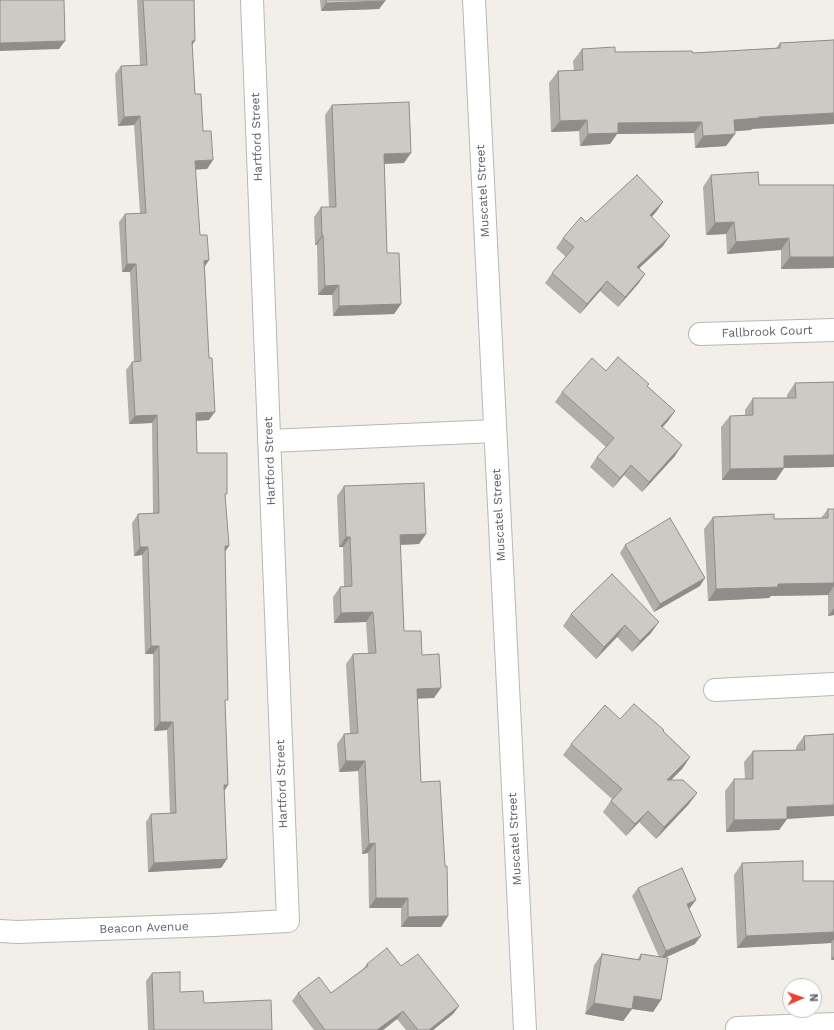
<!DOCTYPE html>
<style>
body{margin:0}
#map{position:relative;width:834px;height:1030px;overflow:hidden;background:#f1efe8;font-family:"Work Sans",sans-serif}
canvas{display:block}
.north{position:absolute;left:782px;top:978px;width:40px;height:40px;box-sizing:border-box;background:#fff;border:1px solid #bfc1c3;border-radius:50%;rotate:88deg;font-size:11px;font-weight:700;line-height:16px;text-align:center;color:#5f6368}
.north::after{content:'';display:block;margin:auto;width:14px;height:18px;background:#ea4335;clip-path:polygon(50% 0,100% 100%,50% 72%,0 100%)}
</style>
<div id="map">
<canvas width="834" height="1030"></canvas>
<div class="north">N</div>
</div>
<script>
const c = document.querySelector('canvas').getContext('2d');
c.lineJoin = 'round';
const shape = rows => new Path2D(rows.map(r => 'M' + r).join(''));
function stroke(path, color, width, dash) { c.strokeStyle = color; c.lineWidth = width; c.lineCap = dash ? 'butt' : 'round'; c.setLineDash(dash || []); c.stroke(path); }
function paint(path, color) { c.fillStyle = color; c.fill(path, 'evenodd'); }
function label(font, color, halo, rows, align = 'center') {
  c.font = font + ' "Work Sans",sans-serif'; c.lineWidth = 4; c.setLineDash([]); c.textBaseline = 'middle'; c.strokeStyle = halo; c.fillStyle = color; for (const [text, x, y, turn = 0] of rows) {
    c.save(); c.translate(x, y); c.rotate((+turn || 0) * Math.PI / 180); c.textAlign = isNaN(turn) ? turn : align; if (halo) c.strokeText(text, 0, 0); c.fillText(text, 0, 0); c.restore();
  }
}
const minor = shape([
 [700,334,834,330],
 [269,441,495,431],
 [715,690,834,684],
 [0,931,17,932,214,925,288,921,252,0],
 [737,1028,834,1024]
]);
const tertiary = shape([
 [474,0,525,1030]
]);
const wall = shape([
 [137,0,194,0,195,41,192,45,195,94,203,131,213,160,207,169,195,169,200,235,209,260,205,266,209,420,196,421,197,453,225,497,225,704,228,785,224,791,227,859,221,868,148,872,146,822,151,814,170,813,167,730,154,731,153,654,145,654,142,555,134,556,132,523,138,514,153,513,152,423,129,424,126,370,132,362,134,362,130,272,122,272,119,222,125,214,140,213,134,125,118,126,115,74,121,66,140,65],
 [320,0,385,0,385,1,379,9,321,11],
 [834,40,751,130,734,131,735,134,726,146,695,148,694,133,617,134,610,144,580,146,579,131,551,132,549,83,558,71,574,71,573,61,582,49,615,52,693,53,776,48,780,43],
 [332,105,404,163,384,164,387,253,401,304,394,314,333,316,332,295,318,295,317,245,315,245,314,217,321,207,329,207,325,115],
 [711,175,759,185,834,268,781,269,781,250,727,254,726,234,706,235,703,187],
 [663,202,656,212,652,217,663,246,639,268,645,274,638,284,618,307,600,291,580,314,545,283,552,273,566,257,556,248,563,238,586,222],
 [606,371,647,386,675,411,668,421,662,427,675,456,642,492,624,475,613,488,590,467,597,457,606,447,555,402,562,392],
 [834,382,834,467,784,468,776,480,722,480,721,427,730,416,745,416,745,410,753,398,787,398,787,395,795,383],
 [344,486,426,534,419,544,400,545,404,631,422,655,434,698,417,698,421,782,448,916,441,927,401,927,401,908,369,908,368,853,362,854,358,771,339,772,337,744,344,734,350,733,346,664,353,654,368,653,366,622,334,623,333,597,340,587,344,587,343,547,339,547,337,496],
 [828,509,834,509,834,615,828,616,828,595,771,596,769,598,708,601,704,529,713,517,774,519,821,518],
 [625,545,700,586,654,612,620,553],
 [612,574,651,633,632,652,617,637,596,659,563,626,571,614],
 [620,719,663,731,690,757,682,769,671,780,697,793,688,805,656,839,639,822,626,836,603,812,612,799,563,755,571,744],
 [834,734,787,819,779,830,726,832,725,791,734,779,745,779,744,762,753,751,796,750,796,747,804,736],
 [742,863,803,881,834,881,834,960,831,960,831,943,737,948,734,875],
 [638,888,690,908,689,909,695,944,664,958,661,1000,653,1012,632,1009,623,1021,585,1014,594,965,602,954,637,960,641,954,659,957,632,896],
 [367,964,401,966,459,1006,453,1014,433,1030,406,1030,397,1019,383,1030,314,1030,292,1001,298,993,331,993,363,969],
 [152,973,180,992,204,1003,272,1030,148,1030,146,981]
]);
const shadedWall = shape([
 [385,1,379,9,321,11,326,3],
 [65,41,59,49,0,51,0,43],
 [192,41,195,41,189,49],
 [834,113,834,124,752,129,751,130,725,132,734,120,759,117],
 [140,116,134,125,118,126,124,117],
 [587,120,579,131,551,132,560,121],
 [702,122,694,133,617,134,610,144,580,146,588,134,618,123],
 [735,134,726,146,695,148,703,136],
 [411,153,404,163,377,164,384,154],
 [213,160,207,169,189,170,195,161],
 [663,202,656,212,643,225,650,215],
 [734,222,726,234,706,235,715,223],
 [322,235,323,235,317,245,315,245],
 [670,236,663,246,630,277,637,267],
 [789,238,781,250,727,254,736,242],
 [790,257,834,257,834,268,781,269],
 [209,260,203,269,204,261],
 [127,264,136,264,130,272,122,272],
 [645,274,638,284,618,307,625,297],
 [607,281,600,291,580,314,587,304],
 [339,285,332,295,318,295,325,286],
 [401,304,394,314,333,316,339,306],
 [675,411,668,421,654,437,661,426],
 [215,412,209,420,190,421,196,413],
 [157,415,152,423,129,424,135,416],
 [682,445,675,456,642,492,649,482],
 [834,455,834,467,780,468,784,468,776,480,722,480,730,469,784,456],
 [631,465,624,475,613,488,620,478],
 [426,534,419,544,393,545,400,535],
 [346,537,350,537,343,547,339,547],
 [225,546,229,546,223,555],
 [140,547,148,547,142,555,134,556],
 [705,578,700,586,654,612,660,604],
 [834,583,834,586,828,595,771,596,769,598,708,601,716,589,778,584],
 [834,608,834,615,828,616],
 [373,612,366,622,334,623,341,613],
 [659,622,651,633,632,652,640,641],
 [625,625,617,637,596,659,604,647],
 [151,646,159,646,153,654,145,654],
 [441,688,434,698,410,699,417,689],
 [160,722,173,722,167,730,154,731],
 [690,757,682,769,659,792,667,780],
 [346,761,365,761,358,771,339,772],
 [224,785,228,785,222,794],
 [697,793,688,805,656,839,664,827],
 [834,805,834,816,787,819,779,830,726,832,734,820,787,807],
 [648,811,639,822,626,836,635,824],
 [375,843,368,853,362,854,369,844],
 [227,859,221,868,148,872,154,863],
 [376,898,408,898,401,908,369,908],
 [696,900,690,908,681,912,687,904],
 [448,916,441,927,401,927,408,917],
 [834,932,834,939,831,943,737,948,746,936],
 [701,936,695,944,660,960,666,951],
 [834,956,834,960,831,960],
 [634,996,661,1000,653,1012,626,1008],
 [594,1003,632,1009,623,1021,585,1014],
 [459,1006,453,1014,433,1030,429,1030],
 [403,1011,397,1019,383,1030,377,1030]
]);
const building = shape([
 [0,0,64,0,65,41,0,43,0,0],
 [143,0,194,0,195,41,192,41,195,94,201,94,203,131,211,131,213,160,195,161,200,235,207,235,209,260,204,261,209,358,212,358,215,412,196,413,197,453,227,453,227,494,225,494,229,546,225,546,228,700,225,700,228,785,224,785,227,859,154,863,151,814,176,813,173,722,160,722,159,646,151,646,148,547,140,547,138,514,159,513,157,415,135,416,132,362,141,361,136,264,127,264,125,214,146,213,140,116,124,117,121,66,147,65,143,0],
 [326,0,385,0,385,1,326,3,326,0],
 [834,40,834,113,759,117,759,118,734,120,735,134,703,136,702,122,618,123,618,133,588,134,587,120,560,121,558,71,583,70,582,49,615,47,615,52,692,51,693,53,780,48,780,43,834,40],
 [409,102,411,153,384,154,387,253,399,253,401,304,339,306,339,285,325,286,323,235,322,235,321,207,336,207,332,105,409,102],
 [758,172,759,185,834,185,834,257,790,257,789,238,736,242,734,222,715,223,711,175,758,172],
 [637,175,663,202,650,215,670,236,637,267,645,274,625,297,607,281,587,304,552,273,574,247,563,238,581,217,586,222,637,175],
 [618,357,649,384,647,386,675,411,661,426,682,445,649,482,631,465,620,478,597,457,614,438,562,392,592,358,606,371,618,357],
 [834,382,834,455,784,456,784,468,730,469,730,416,753,415,753,398,796,398,795,383,834,382],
 [424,483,426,534,400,535,404,631,421,631,422,655,439,654,441,688,417,689,421,782,440,781,445,866,447,866,448,916,408,917,408,898,376,898,375,843,369,844,365,761,346,761,344,734,358,733,353,654,376,653,373,612,341,613,340,587,352,586,350,537,346,537,344,486,424,483],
 [828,509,834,509,834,583,778,584,778,587,716,589,713,517,774,514,774,519,828,518,828,509],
 [670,518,705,578,660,604,625,545,670,518],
 [612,574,659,622,640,641,625,625,604,647,571,614,612,574],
 [634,704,664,730,663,731,690,757,667,780,683,780,697,793,664,827,648,811,635,824,611,801,622,789,571,744,605,705,620,719,634,704],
 [834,734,834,805,787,807,787,819,734,820,734,779,753,779,753,751,805,750,804,736,834,734],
 [803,861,803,881,834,881,834,932,746,936,742,863,803,861],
 [682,868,696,900,687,904,701,936,666,951,638,888,682,868],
 [387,948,401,966,418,954,459,1006,429,1030,418,1030,403,1011,377,1030,325,1030,298,993,319,977,331,993,368,966,367,964,387,948],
 [602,954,640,960,641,954,668,958,661,1000,634,996,632,1009,594,1003,602,954],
 [180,972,180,992,203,991,204,1003,271,1000,272,1030,154,1030,152,973,180,972]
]);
const streetNames = [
 ["Hartford Street",257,137,-92],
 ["Muscatel Street",483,191,-93],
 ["Fallbrook Court",767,332,-2],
 ["Hartford Street",270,461,-92],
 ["Muscatel Street",499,515,-93],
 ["Hartford Street",282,784,-92],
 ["Muscatel Street",515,839,-93],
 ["Beacon Avenue",144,928,-2]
];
stroke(minor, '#b5b8bc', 24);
stroke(tertiary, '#b5b8bc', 24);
stroke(minor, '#fff', 22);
stroke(tertiary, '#fff', 22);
paint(wall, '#afaea9');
paint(shadedWall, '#8f8d8a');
paint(building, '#cccac5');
stroke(building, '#8f8d8a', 1);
label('12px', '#5f6368', '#fff', streetNames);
</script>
